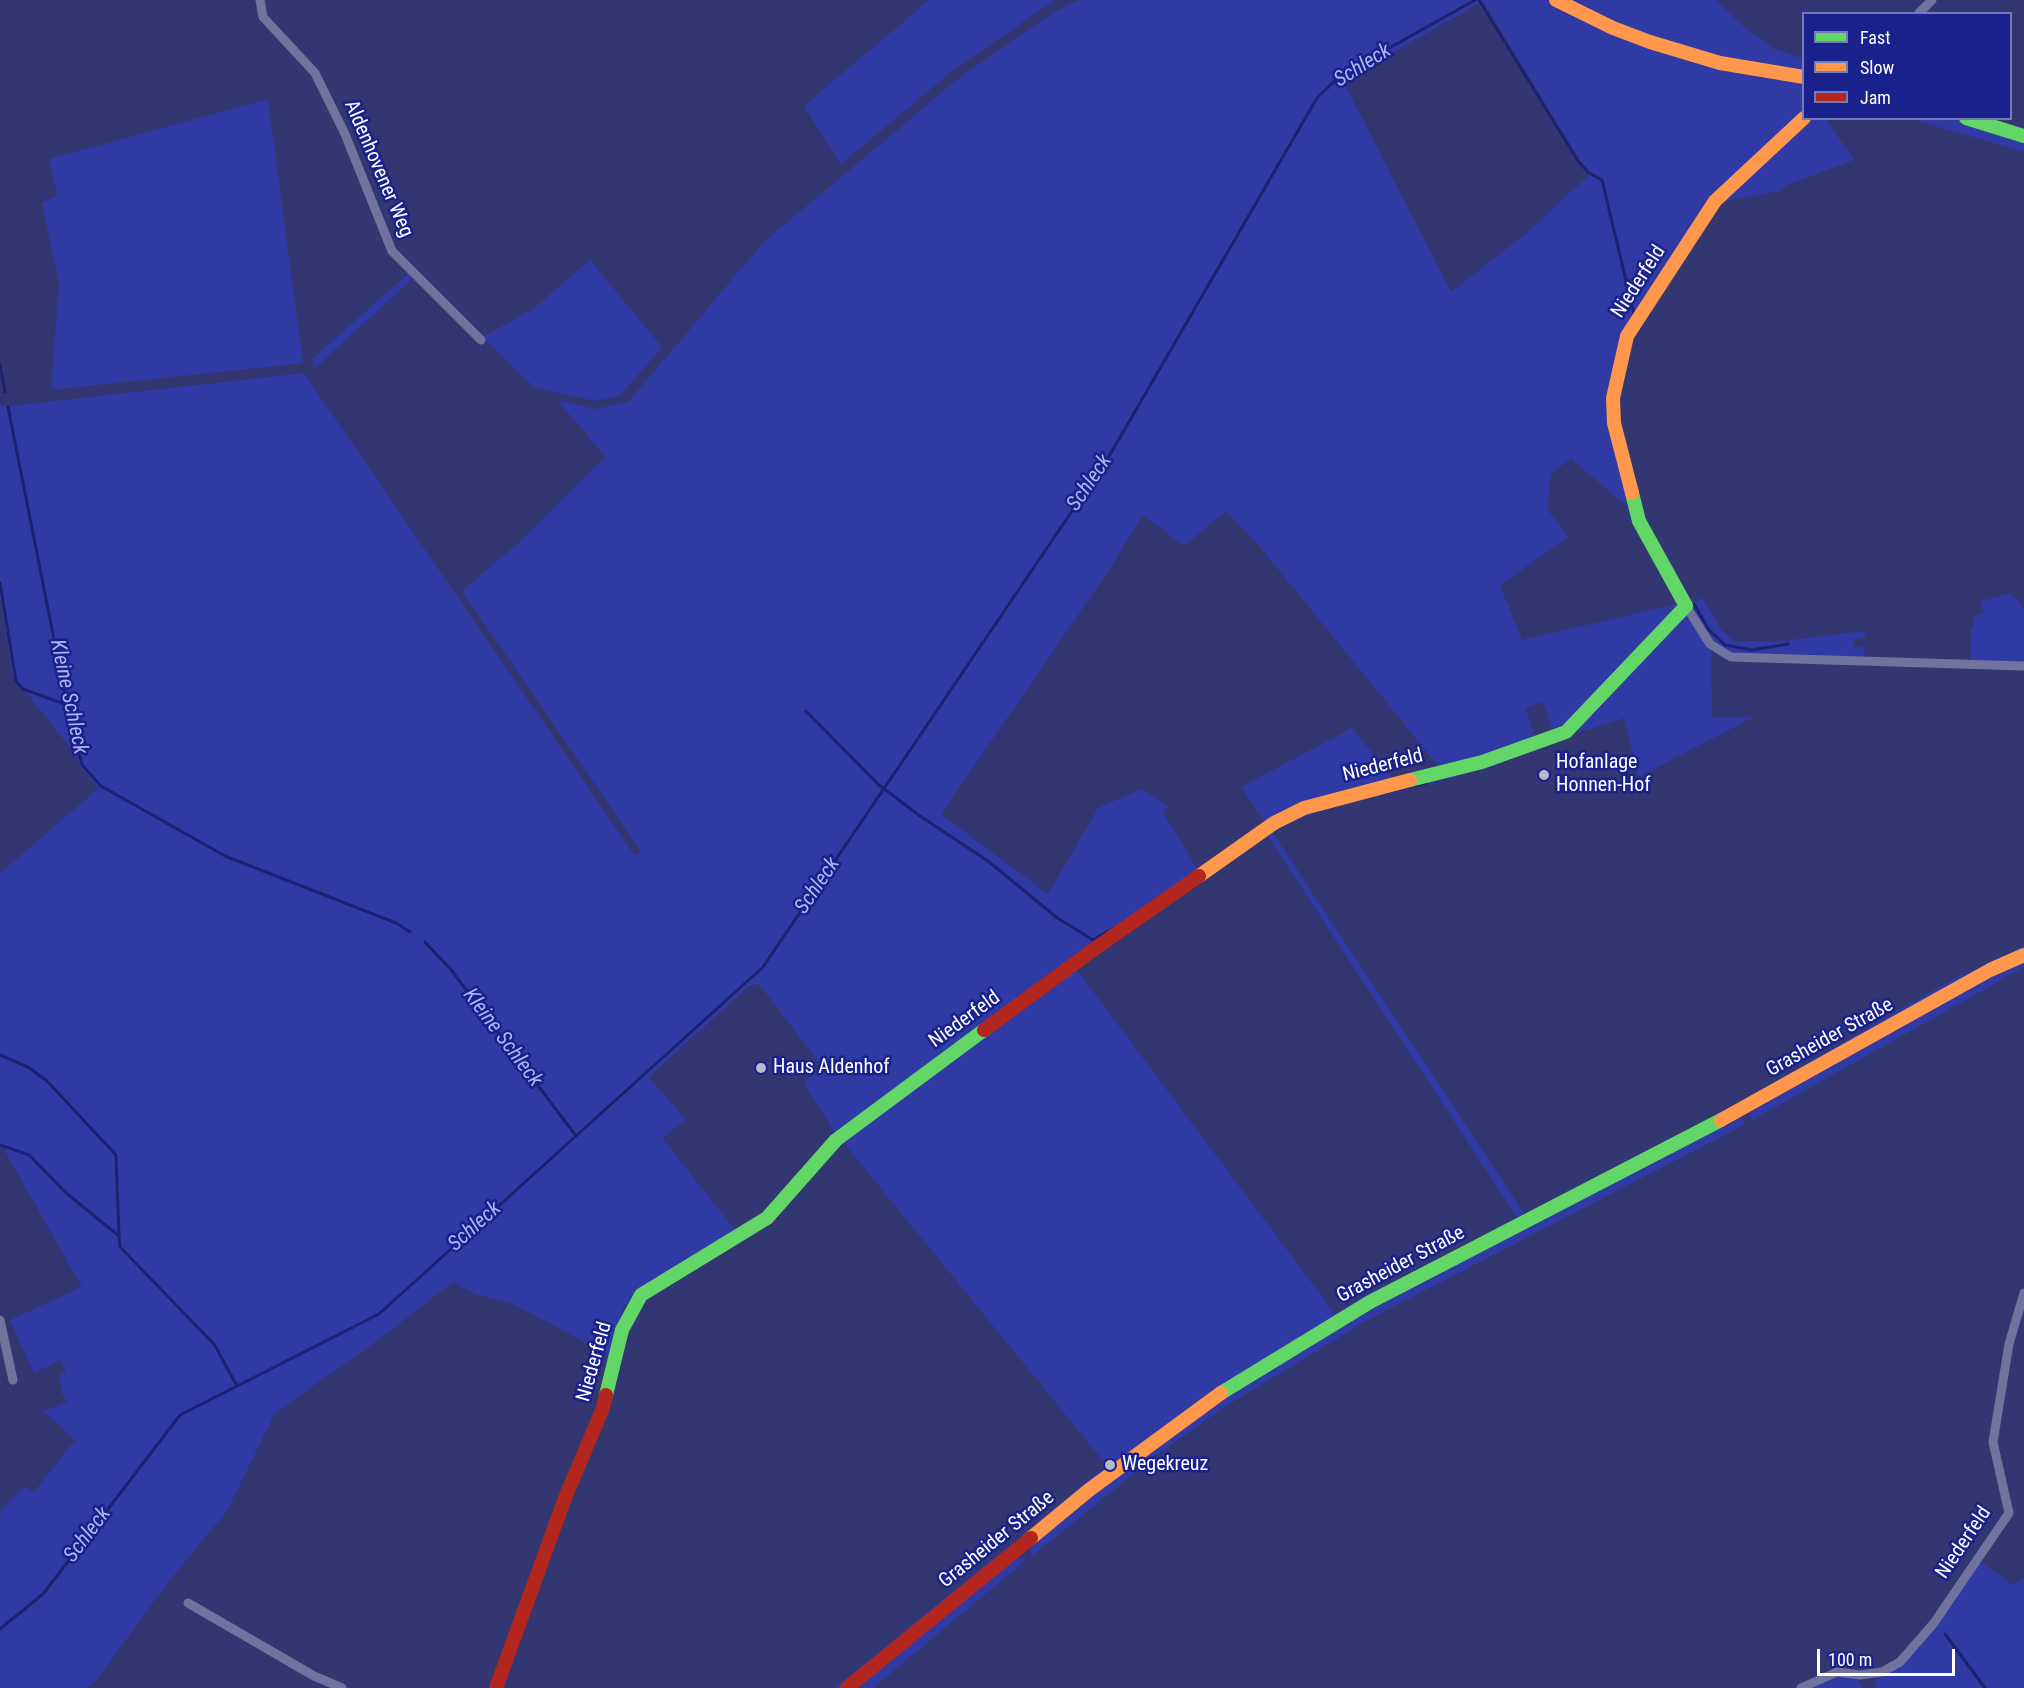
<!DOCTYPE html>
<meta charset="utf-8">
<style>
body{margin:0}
#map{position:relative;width:2024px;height:1688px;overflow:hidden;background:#333771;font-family:"Roboto Condensed",sans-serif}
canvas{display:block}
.legend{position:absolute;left:1802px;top:12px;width:210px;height:108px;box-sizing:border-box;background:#18218c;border:2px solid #747aba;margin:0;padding:8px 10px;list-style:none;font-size:18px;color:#fff}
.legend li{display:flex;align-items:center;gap:12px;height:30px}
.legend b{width:30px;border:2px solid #747aba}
.scale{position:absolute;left:1817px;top:1649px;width:138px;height:27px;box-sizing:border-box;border:3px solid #fff;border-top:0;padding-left:8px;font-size:18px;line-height:21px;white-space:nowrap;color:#fff;-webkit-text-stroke:4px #18218c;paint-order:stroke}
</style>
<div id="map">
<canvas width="2024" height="1688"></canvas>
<ul class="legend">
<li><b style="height:8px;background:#63d668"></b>Fast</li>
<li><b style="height:8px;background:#ff974d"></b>Slow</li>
<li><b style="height:8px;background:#b3261e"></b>Jam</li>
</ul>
<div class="scale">100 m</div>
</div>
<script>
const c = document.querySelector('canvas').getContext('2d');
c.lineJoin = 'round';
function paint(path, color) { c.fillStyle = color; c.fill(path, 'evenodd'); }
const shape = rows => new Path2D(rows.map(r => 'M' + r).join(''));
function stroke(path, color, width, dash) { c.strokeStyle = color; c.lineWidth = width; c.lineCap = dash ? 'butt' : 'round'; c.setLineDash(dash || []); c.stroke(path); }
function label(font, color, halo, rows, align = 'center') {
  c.font = font + ' "Roboto Condensed",sans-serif'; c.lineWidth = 5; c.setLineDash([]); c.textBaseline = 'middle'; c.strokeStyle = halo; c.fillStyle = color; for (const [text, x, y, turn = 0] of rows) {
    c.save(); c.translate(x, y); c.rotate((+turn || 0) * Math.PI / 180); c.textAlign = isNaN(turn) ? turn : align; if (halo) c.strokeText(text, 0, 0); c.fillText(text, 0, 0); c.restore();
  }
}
const green = shape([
 [929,0,1055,0,952,71,841,164,804,106],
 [1078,0,1546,0,1577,17,1803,83,1803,114,1709,201,1633,320,1611,397,1634,512,1571,459,1551,473,1547,509,1568,537,1500,585,1522,640,1681,603,1569,722,1552,729,1543,702,1525,708,1535,736,1485,755,1440,768,1265,553,1226,511,1184,546,1143,515,1109,570,941,814,1048,894,1098,808,1142,789,1168,807,1162,811,1200,873,836,1135,804,1082,824,1069,759,984,749,986,649,1077,686,1120,662,1138,736,1231,638,1291,623,1308,610,1355,511,1303,475,1294,453,1282,378,1340,275,1413,227,1511,165,1586,98,1678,87,1688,0,1688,0,1511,25,1486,34,1492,75,1440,43,1411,67,1402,62,1393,59,1375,66,1372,61,1360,34,1373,10,1320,82,1287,5,1151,6,1149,0,1147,0,873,99,788,80,766,76,755,27,693,18,687,13,677,0,598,0,405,11,406,304,373,635,856,641,851,462,591,523,539,606,457,557,400,596,409,628,402,765,241,959,78,1054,12],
 [1483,1,1589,175,1528,232,1451,292,1343,81],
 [1565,0,1716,0,1743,26,1772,48,1803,59,1803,73,1720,57,1647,36],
 [268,99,303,363,51,390,59,283,42,203,57,195,49,159],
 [1809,119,1826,119,1854,160,1787,185,1780,191,1720,202],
 [1912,119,1953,119,2024,140,2024,152],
 [590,260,662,347,620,396,595,401,534,387,483,337,533,309],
 [409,273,413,278,314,369,312,359],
 [2011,593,2024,609,2024,662,1970,661,1971,628,1973,627,1974,616,1984,614,1981,601],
 [1702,597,1722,631,1734,641,1789,642,1790,640,1865,631,1865,637,1853,640,1855,648,1865,646,1864,657,1730,653,1714,642,1691,605],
 [1687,613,1711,650,1712,717,1754,717,1638,777,1624,718,1578,733,1581,723],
 [1352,728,1394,780,1267,825,1241,787],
 [1516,756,1492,767,1391,794,1353,800,1309,815,1283,826,1273,833,1525,1215,1595,1180,1734,1106,1735,1110,1395,1285,1109,1468,844,1143,859,1128,1076,969,1335,1314,1364,1296,1518,1219,1268,836,1272,833,1270,829,1306,811],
 [2024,946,2024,951,1738,1103,1923,996,1958,977],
 [2024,958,2024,967,1751,1121,1749,1115,1752,1109],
 [1739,1115,1746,1124,1364,1322,1223,1408,1154,1457,1031,1557,1029,1542,1204,1407,1358,1312],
 [1101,1470,1103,1473,841,1688,835,1688],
 [1015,1555,1026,1560,873,1688,853,1688],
 [1981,1562,2013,1585,2024,1578,2024,1688,1877,1688,1874,1683,1878,1677,1892,1671],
 [1842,1674,1855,1676,1862,1688,1811,1688]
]);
const stream = shape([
 [1479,0,1578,161,1589,173,1602,180,1634,314],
 [0,365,5,392],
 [8,407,67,705,82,765,101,786,225,856,396,923,410,932],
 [0,583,16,681,23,689,67,705],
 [1694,604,1709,630,1725,645,1752,650,1788,644],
 [806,711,879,785,920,816,988,861,1056,917,1093,940,1112,929],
 [1380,794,1426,783],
 [425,942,452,971,576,1136],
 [0,1055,28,1067,47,1081,116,1155,119,1235],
 [0,1145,29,1155,66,1193,119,1236,120,1247,214,1344,237,1386],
 [0,1629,43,1594,180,1415,379,1314,763,967,1108,458,1317,98,1341,75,1475,0],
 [1945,1634,1985,1688]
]);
const street = shape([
 [260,0,263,17,315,73,345,134,392,251,481,340],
 [1918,14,1932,0],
 [1686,606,1710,644,1731,657,2024,666],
 [0,1320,13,1380],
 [188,1603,314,1676,342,1688],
 [1801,1688,1837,1672,1860,1675,1882,1672,1900,1662,1934,1623,2009,1513,1993,1442,2009,1344,2024,1293]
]);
const fast = shape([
 [1966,118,2024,136],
 [1410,780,1482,762,1566,732,1686,606,1639,521,1632,493],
 [1221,1393,1370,1302,1721,1120],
 [606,1395,622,1330,641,1295,767,1218,836,1140,984,1030]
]);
const slow = shape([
 [1556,0,1613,28,1650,42,1720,63,1804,77],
 [1632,493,1614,423,1613,398,1627,336,1715,201,1804,118],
 [1199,876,1274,823,1304,808,1410,780],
 [1721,1120,1990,970,2024,955],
 [1031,1538,1089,1490,1221,1393]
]);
const jam = shape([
 [984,1030,1093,950,1199,876],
 [496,1688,565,1498,603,1408,606,1395],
 [847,1688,1031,1538]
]);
const markers = [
 [1544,775,6,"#b8b9cd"],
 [761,1068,6,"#b8b9cd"],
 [1110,1465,6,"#b8b9cd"]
];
const streetNames = [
 ["Aldenhovener Weg",378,169,67],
 ["Niederfeld",1639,282,-57],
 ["Niederfeld",1383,766,-14],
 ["Niederfeld",965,1020,-36],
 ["Grasheider Straße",1830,1038,-29],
 ["Grasheider Straße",1401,1265,-28],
 ["Niederfeld",595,1362,-74],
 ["Grasheider Straße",997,1540,-39],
 ["Niederfeld",1964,1543,-56]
];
const poiNames = [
 ["Hofanlage",1556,763],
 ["Honnen-Hof",1556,786],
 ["Haus Aldenhof",773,1068],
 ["Wegekreuz",1122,1465]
];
const waterNames = [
 ["Schleck",1363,66,-32],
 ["Schleck",1090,483,-56],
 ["Kleine Schleck",68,697,78],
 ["Schleck",818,886,-56],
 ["Kleine Schleck",502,1038,53],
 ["Schleck",475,1227,-42],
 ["Schleck",88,1535,-53]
];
paint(green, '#2f3aa5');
stroke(stream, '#1c2272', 3);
stroke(street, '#6f739e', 9);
stroke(fast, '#63d668', 14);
stroke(slow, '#ff974d', 14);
stroke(jam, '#b3261e', 14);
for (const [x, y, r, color] of markers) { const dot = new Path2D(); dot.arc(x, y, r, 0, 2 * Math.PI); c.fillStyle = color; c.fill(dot); stroke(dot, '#18218c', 2); }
label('20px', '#fff', '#18218c', streetNames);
label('20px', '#fff', '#18218c', poiNames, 'left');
label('italic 21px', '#afb6f6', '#18218c', waterNames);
</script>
